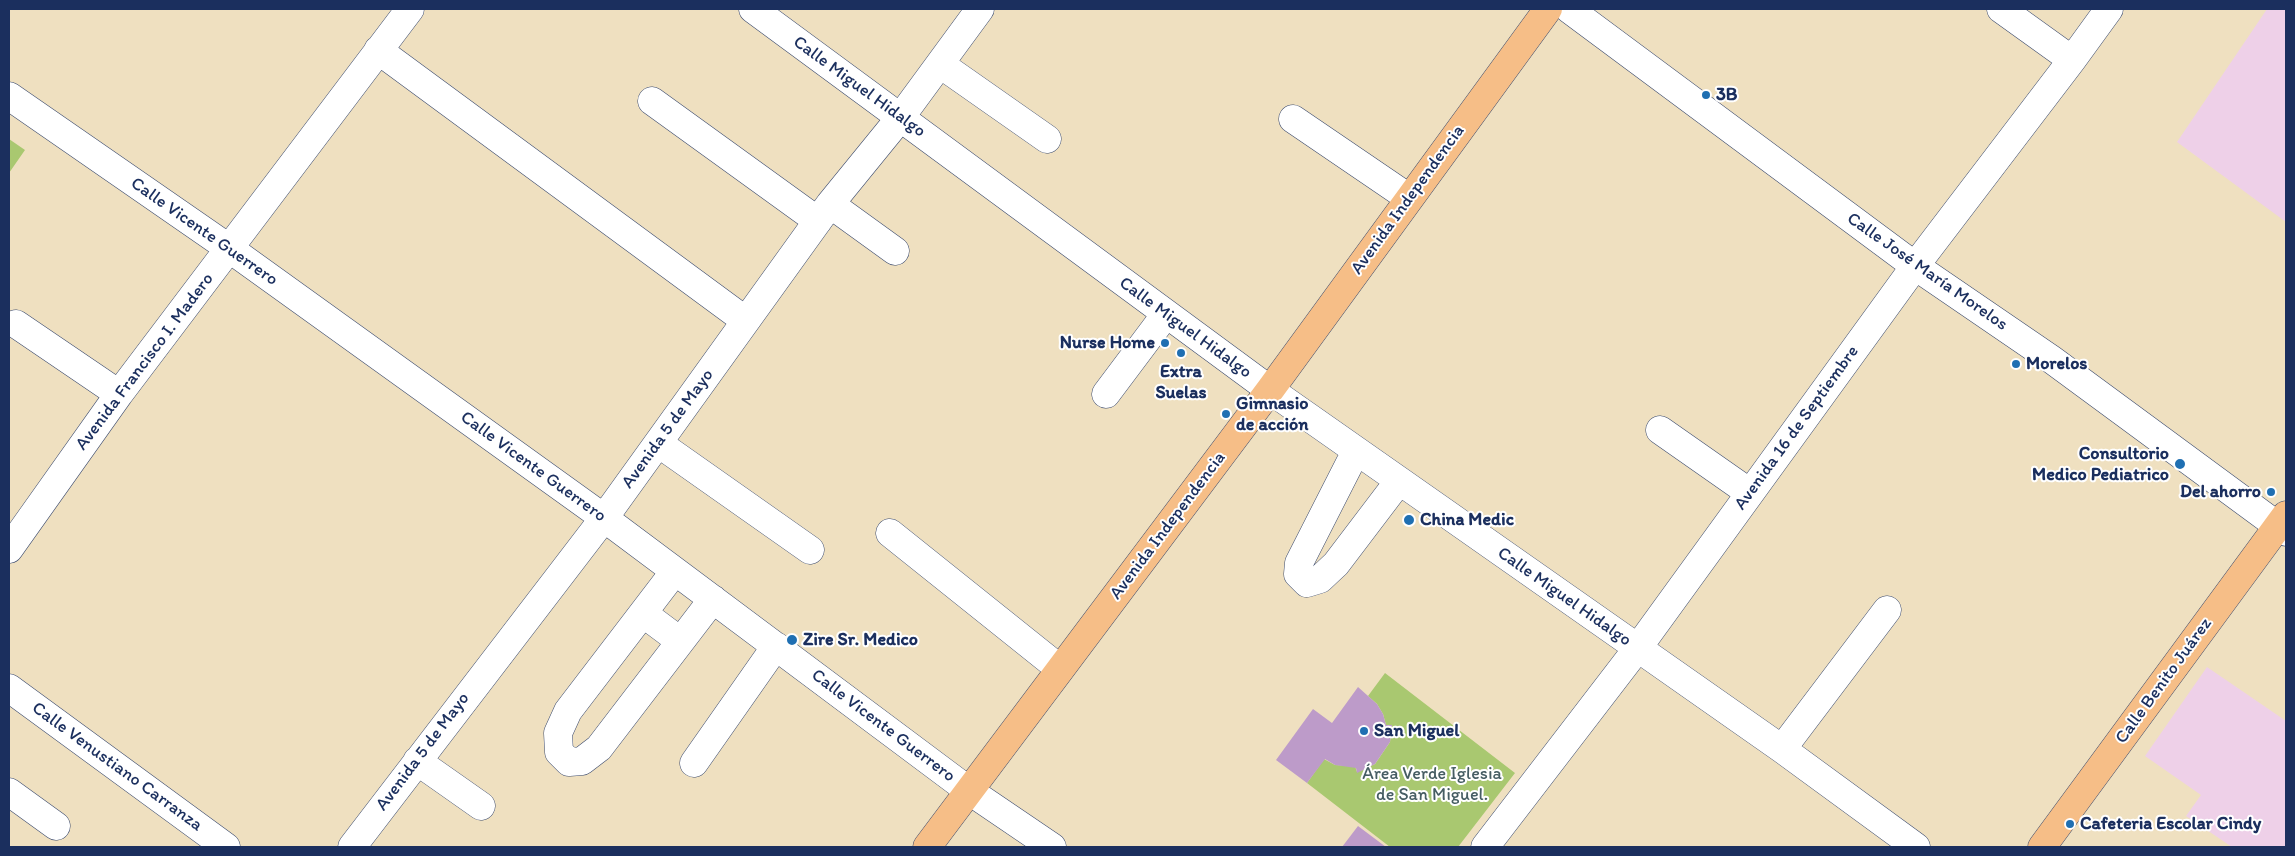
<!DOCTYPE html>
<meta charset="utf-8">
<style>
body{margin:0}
#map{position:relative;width:2295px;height:856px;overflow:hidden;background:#efe0c0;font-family:Itim,sans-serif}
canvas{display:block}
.frame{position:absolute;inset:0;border:10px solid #1b2f5e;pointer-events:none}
</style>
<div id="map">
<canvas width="2295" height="856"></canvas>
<div class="frame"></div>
</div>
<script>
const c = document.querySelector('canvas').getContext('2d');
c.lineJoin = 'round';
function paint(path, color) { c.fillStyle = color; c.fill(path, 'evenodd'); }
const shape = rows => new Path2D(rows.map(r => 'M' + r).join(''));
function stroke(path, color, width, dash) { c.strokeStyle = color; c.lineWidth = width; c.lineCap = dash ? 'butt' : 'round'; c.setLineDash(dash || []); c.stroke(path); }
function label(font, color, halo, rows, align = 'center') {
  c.font = font + ' Itim,sans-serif'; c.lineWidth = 4; c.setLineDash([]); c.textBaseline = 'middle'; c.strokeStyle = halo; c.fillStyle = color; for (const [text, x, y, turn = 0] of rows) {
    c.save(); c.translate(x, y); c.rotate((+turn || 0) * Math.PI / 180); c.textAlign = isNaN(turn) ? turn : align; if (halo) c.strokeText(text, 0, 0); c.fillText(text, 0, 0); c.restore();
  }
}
const built = shape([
 [2267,9,2286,9,2286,222,2177,142],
 [2207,667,2286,721,2286,847,2232,847,2186,816,2201,795,2145,756]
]);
const green = shape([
 [9,139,25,150,9,173],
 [1385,673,1515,773,1458,847,1390,847,1307,783,1324,759,1335,765,1355,766,1357,772,1375,764,1390,742,1392,725,1386,725,1383,714,1377,704,1368,696]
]);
const building = shape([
 [1358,687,1377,704,1383,714,1386,725,1392,725,1390,742,1375,764,1357,773,1356,768,1335,765,1325,759,1307,783,1276,760,1313,709,1332,723],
 [1358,826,1386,847,1342,847]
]);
const minor = shape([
 [753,9,1270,390,1782,749,1916,847],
 [1569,9,1915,266,2051,359,2286,532],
 [2001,9,2072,60],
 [378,50,746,321],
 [940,64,1047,139],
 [9,96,230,249,604,518,968,790,1052,847],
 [652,101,818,221],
 [1293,119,1409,198],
 [830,204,895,251],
 [16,324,119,394],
 [1106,394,1166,314],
 [1660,430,1750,493],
 [658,443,810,550],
 [1356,451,1299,563,1298,574,1307,583,1320,579,1336,564,1399,481],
 [890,533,1060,669],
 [9,549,119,394,410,9],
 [675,571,568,711,558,733,559,752,569,762,582,761,599,748,713,599],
 [644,614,680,641],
 [9,688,226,847],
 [1782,749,1887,610],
 [417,761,481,806],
 [694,763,776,646],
 [9,792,56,826],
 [352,847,604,518,830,204,900,118,980,9],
 [1485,847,1637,649,1915,266,2072,60,2109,9]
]);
const major = shape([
 [927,847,1270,390,1548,9],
 [2042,847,2286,515]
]);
const markers = [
 [1706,95,5,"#1f6fb2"],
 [1165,343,5,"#1f6fb2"],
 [1181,353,5,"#1f6fb2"],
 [2016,364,5,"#1f6fb2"],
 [1226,414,5,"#1f6fb2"],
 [2180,464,6,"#1f6fb2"],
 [2271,492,5,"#1f6fb2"],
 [1409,520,6,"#1f6fb2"],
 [792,640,6,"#1f6fb2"],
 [1364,731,5,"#1f6fb2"],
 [2070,824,5,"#1f6fb2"]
];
const streetNames = [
 ["Calle Miguel Hidalgo",859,87,36],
 ["Avenida Independencia",1408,200,-54],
 ["Calle Vicente Guerrero",204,232,35],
 ["Calle José María Morelos",1927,272,35],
 ["Calle Miguel Hidalgo",1185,328,36],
 ["Avenida Francisco I. Madero",145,362,-53],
 ["Avenida 16 de Septiembre",1797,428,-54],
 ["Avenida 5 de Mayo",668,429,-54],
 ["Calle Vicente Guerrero",533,467,36],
 ["Avenida Independencia",1168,526,-53],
 ["Calle Miguel Hidalgo",1564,597,35],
 ["Calle Benito Juárez",2164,681,-54],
 ["Calle Vicente Guerrero",883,726,37],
 ["Avenida 5 de Mayo",423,752,-53],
 ["Calle Venustiano Carranza",117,767,36]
];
const poiNames = [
 ["3B",1716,95],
 ["Nurse Home",1155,343,"right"],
 ["Morelos",2026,364],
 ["Extra",1181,372,"center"],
 ["Suelas",1181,393,"center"],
 ["Gimnasio",1236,404],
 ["de acción",1236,425],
 ["Consultorio",2169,454,"right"],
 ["Medico Pediatrico",2169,475,"right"],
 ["Del ahorro",2261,492,"right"],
 ["China Medic",1420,520],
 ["Zire Sr. Medico",803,640],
 ["San Miguel",1374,731],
 ["Cafeteria Escolar Cindy",2080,824]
];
const parkNames = [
 ["Área Verde Iglesia",1432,774],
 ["de San Miguel.",1432,795]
];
paint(built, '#eed0e8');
paint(green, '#a9c870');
paint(building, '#bd9bc9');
stroke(minor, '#3b4a6d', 29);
stroke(major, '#3b4a6d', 29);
stroke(minor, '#fff', 28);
stroke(major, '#f6be87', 28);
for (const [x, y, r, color] of markers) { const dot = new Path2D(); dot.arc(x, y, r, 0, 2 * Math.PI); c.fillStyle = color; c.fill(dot); stroke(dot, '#fff', 2); }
label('18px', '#1b2f5e', '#fff', streetNames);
label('bold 18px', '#1b2f5e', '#fff', poiNames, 'left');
label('18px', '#465d63', '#fff', parkNames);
</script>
